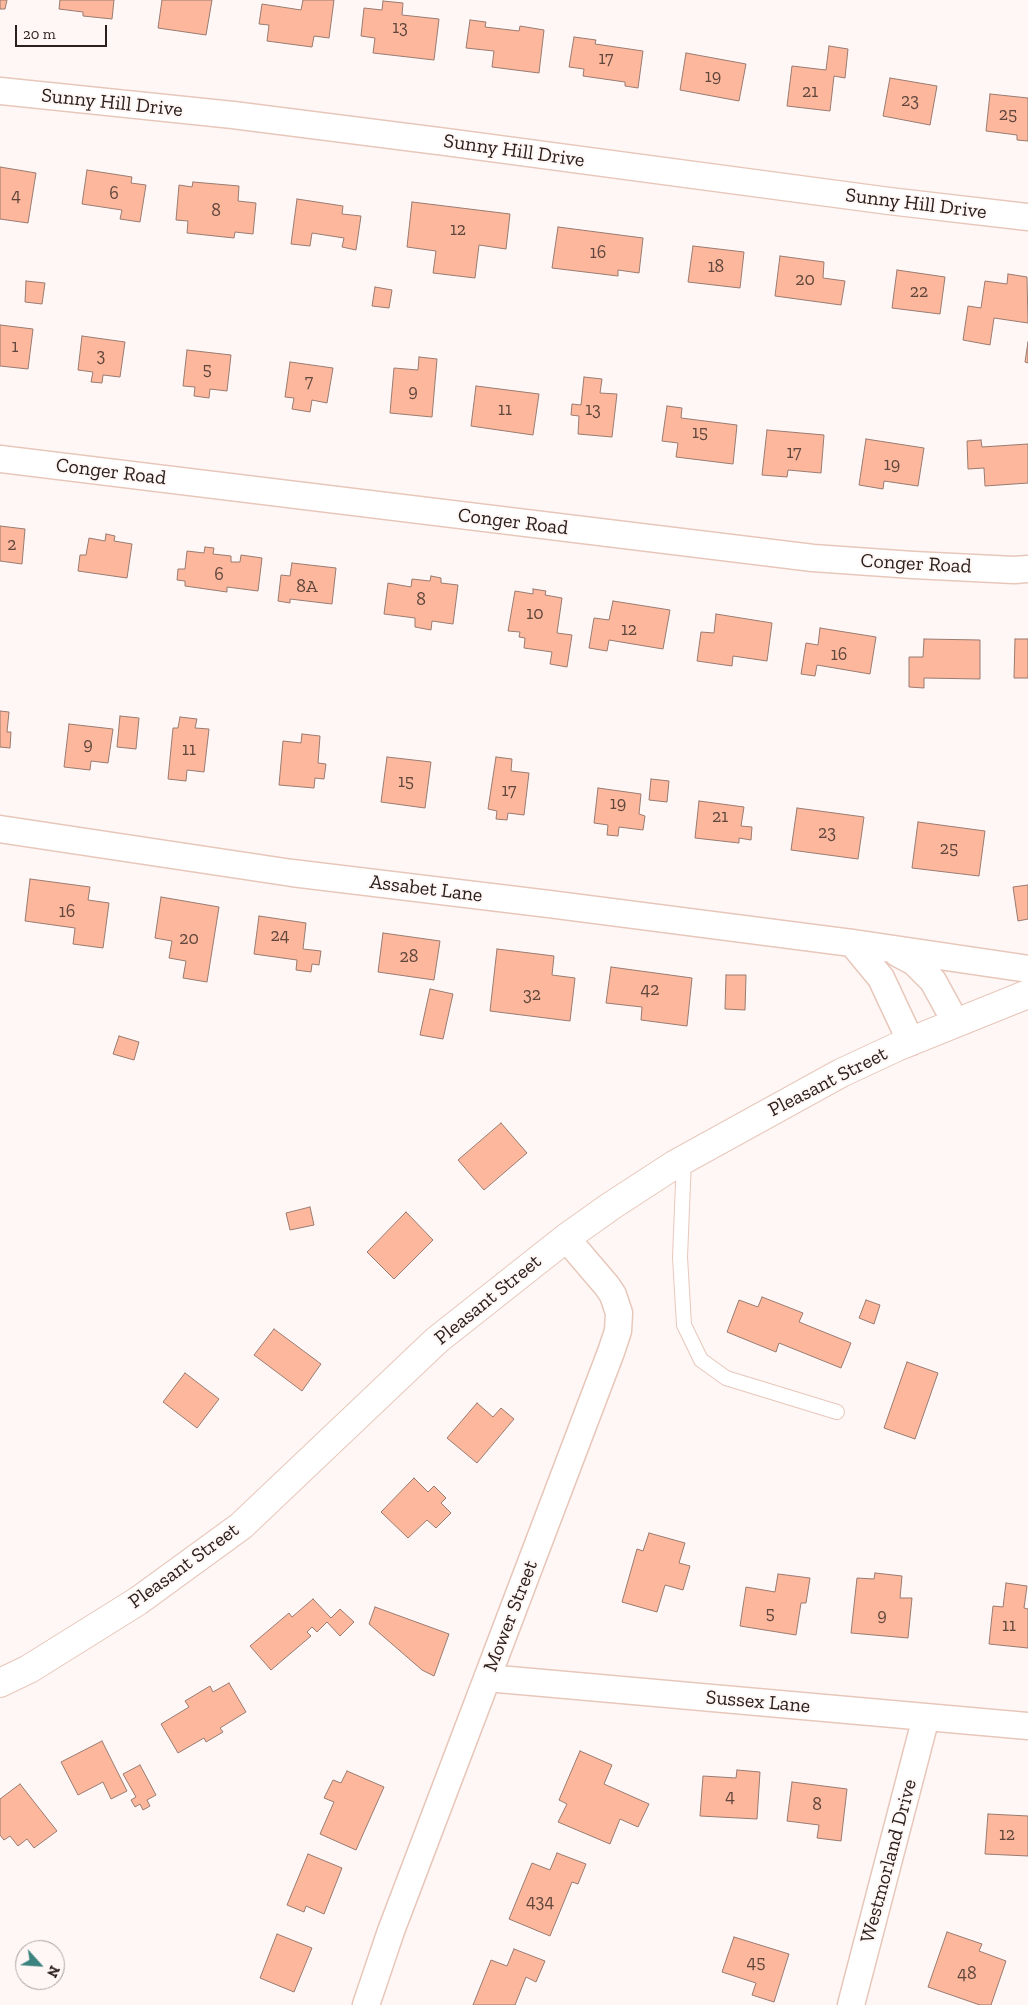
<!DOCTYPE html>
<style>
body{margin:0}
#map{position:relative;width:1028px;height:2005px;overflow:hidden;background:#fef7f5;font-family:"Zilla Slab",serif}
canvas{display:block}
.north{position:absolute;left:15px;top:1940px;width:50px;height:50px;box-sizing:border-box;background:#fef7f5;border:1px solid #aaa19e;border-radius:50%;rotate:116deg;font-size:14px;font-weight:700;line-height:20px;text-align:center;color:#2c201c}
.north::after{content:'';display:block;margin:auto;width:18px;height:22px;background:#3b837f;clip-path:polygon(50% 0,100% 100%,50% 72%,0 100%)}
.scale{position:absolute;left:15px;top:25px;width:92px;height:22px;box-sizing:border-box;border:2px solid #2c201c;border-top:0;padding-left:6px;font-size:15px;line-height:18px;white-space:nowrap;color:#2c201c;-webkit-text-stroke:4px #fef7f5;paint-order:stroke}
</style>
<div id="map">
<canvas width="1028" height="2005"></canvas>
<div class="north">N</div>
<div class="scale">20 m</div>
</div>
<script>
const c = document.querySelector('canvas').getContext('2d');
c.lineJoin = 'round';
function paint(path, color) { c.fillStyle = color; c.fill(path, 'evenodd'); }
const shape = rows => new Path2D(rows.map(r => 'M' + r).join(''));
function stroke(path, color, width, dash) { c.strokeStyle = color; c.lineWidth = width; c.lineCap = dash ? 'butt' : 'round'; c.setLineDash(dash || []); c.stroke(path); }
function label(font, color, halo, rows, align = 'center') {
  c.font = font + ' "Zilla Slab",serif'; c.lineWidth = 4; c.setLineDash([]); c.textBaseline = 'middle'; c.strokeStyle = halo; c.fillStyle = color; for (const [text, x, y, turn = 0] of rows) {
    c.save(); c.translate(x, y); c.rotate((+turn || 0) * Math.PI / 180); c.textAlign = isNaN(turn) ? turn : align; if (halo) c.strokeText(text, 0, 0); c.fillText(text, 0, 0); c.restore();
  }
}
const building = shape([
 [0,0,7,0,5,9,0,9,0,0],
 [60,0,114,0,112,19,83,16,83,12,59,9,60,0],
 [162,0,212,0,206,35,158,28,162,0],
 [303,0,334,0,329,38,314,36,312,47,267,41,269,25,259,24,262,4,301,10,303,0],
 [383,1,403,3,402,15,439,19,434,60,373,53,375,38,361,36,364,8,382,10,383,1],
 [470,20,486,22,485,27,519,31,520,26,544,30,539,73,492,67,494,51,466,48,470,20],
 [574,37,596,40,595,44,643,51,638,88,625,86,625,82,583,76,584,69,569,67,574,37],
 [829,46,848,49,845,78,834,76,830,111,787,106,792,66,826,70,829,46],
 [686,53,746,64,739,101,680,90,686,53],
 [890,78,937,86,930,125,883,116,890,78],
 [990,94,1028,98,1028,141,1017,140,1017,135,986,131,990,94],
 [0,167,36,173,28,223,0,219,0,167],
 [87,170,132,177,131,183,146,185,140,222,120,219,122,210,82,204,87,170],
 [193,182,239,186,238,201,256,203,253,234,235,232,234,238,187,233,188,221,176,220,179,185,192,187,193,182],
 [297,199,343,206,342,214,361,216,356,250,342,247,344,238,312,233,310,246,291,244,297,199],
 [412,202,510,214,506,249,479,245,475,278,433,273,436,251,407,247,412,202],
 [558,227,643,238,639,273,618,270,618,276,552,268,558,227],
 [693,246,744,252,740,288,688,282,693,246],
 [780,256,824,262,823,278,845,281,841,305,775,296,780,256],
 [897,270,945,277,940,314,892,308,897,270],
 [1008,274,1027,277,1028,323,994,318,990,345,963,340,968,306,981,308,985,281,1007,284,1008,274],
 [26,281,45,283,42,304,25,302,26,281],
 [375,287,392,290,389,308,372,306,375,287],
 [0,325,33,329,28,369,0,366,0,325],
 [82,336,125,342,120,377,103,375,102,383,91,382,93,372,78,370,82,336],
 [1028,342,1028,363,1025,362,1028,342],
 [187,350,231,355,227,391,210,389,209,398,194,396,195,387,183,386,187,350],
 [419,357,437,359,432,417,390,413,394,368,418,370,419,357],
 [290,362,333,368,327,403,312,400,310,412,292,409,294,398,285,397,290,362],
 [584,377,602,379,600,393,617,394,612,437,578,434,579,416,571,415,572,404,581,405,584,377],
 [476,386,539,394,533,435,471,426,476,386],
 [667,406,682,408,681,418,737,425,733,464,676,457,678,443,662,441,667,406],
 [767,430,824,435,821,473,788,470,787,477,762,475,767,430],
 [866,439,924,448,918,486,884,481,883,489,859,485,866,439],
 [981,440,982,447,1028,444,1028,483,985,486,984,468,968,469,967,441,981,440],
 [0,526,25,529,22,564,0,561,0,526],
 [106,534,115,536,114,541,132,544,127,578,78,571,80,555,86,555,89,538,105,541,106,534],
 [205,547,214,548,213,554,231,556,231,562,240,562,241,555,262,558,258,591,227,587,227,592,185,586,185,581,177,580,178,569,185,569,187,551,204,553,205,547],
 [292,563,336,568,332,604,290,599,290,603,278,601,281,575,290,576,292,563],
 [431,576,441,578,441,583,458,585,453,624,432,621,431,630,415,627,415,618,384,614,388,583,411,587,412,579,430,581,431,576],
 [533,589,546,591,545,595,562,598,557,633,572,635,567,667,550,664,552,652,524,648,525,638,519,637,520,632,508,631,515,591,533,594,533,589],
 [613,601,670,610,663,649,609,640,607,651,589,648,594,618,609,620,613,601],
 [716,614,772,623,767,661,733,656,732,666,697,661,701,632,714,633,716,614],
 [820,628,876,637,870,674,817,665,815,676,801,674,806,643,818,645,820,628],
 [924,639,980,640,980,679,924,678,924,688,909,687,909,657,923,657,924,639],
 [1015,639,1028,639,1028,678,1014,678,1015,639],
 [0,711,9,712,7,732,11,732,10,748,0,747,0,711],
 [120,716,139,718,136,749,117,747,120,716],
 [180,717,197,719,195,728,209,729,204,772,187,770,186,781,168,779,173,728,178,728,180,717],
 [69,724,113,729,108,763,91,761,90,770,64,767,69,724],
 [302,734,320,736,318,763,326,764,324,779,315,778,314,788,279,785,283,741,301,743,302,734],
 [387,757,431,762,425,808,381,802,387,757],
 [496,757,512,759,511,771,529,773,524,815,508,813,507,820,496,819,497,811,488,809,496,757],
 [651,779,669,781,667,802,649,800,651,779],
 [598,788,641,794,639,814,645,816,643,830,619,827,618,836,607,835,608,825,594,823,598,788],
 [699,801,744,807,741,826,752,827,751,840,739,838,739,843,695,838,699,801],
 [797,808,864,817,858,859,791,850,797,808],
 [918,822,985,831,979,876,912,868,918,822],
 [30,879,90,887,88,900,109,903,103,948,73,944,75,928,25,921,30,879],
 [1028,885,1028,919,1018,921,1013,887,1028,885],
 [161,897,219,907,207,982,183,978,186,961,169,958,172,941,155,938,161,897],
 [259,916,306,923,303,949,321,951,319,965,312,964,311,972,296,970,297,960,254,954,259,916],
 [383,933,440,941,434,980,378,972,383,933],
 [497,949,554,956,552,975,575,978,570,1021,490,1011,497,949],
 [611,967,692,978,687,1026,641,1020,642,1007,606,1003,611,967],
 [726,975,746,975,745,1010,725,1009,726,975],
 [430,989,453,994,443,1039,420,1035,430,989],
 [119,1036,139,1042,134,1060,113,1054,119,1036],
 [501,1123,527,1153,484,1190,458,1160,501,1123],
 [310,1207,314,1225,290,1230,286,1213,310,1207],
 [406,1212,433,1240,394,1279,367,1252,406,1212],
 [762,1297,803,1313,799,1322,851,1343,841,1368,779,1343,776,1352,727,1332,739,1300,758,1307,762,1297],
 [866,1300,880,1305,874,1324,859,1318,866,1300],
 [274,1329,321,1364,302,1391,254,1355,274,1329],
 [907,1362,938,1373,915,1439,884,1428,907,1362],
 [185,1373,219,1399,197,1428,163,1402,185,1373],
 [477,1403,493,1417,501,1408,514,1419,477,1463,447,1438,477,1403],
 [414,1478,428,1492,434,1486,446,1498,441,1503,451,1513,436,1528,427,1520,408,1538,381,1512,414,1478],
 [649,1533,685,1543,679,1563,690,1566,683,1590,665,1585,657,1612,622,1602,637,1549,643,1551,649,1533],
 [875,1573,902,1576,900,1598,912,1598,908,1638,851,1633,857,1578,874,1579,875,1573],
 [778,1574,810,1578,806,1603,801,1603,796,1635,740,1626,746,1587,775,1592,778,1574],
 [1006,1583,1027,1586,1024,1608,1028,1609,1028,1648,989,1644,993,1606,1003,1607,1006,1583],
 [313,1599,331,1618,340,1609,354,1622,340,1636,327,1622,317,1632,312,1627,307,1632,311,1636,271,1670,250,1646,289,1613,292,1617,313,1599],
 [375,1607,449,1634,434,1676,422,1670,369,1624,375,1607],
 [229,1683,246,1712,220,1728,223,1732,206,1742,204,1738,178,1753,161,1724,189,1707,185,1701,210,1686,213,1692,229,1683],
 [102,1741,127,1791,111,1799,103,1782,78,1795,61,1762,102,1741],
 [580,1751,612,1765,604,1784,649,1804,638,1827,620,1819,610,1844,558,1822,567,1804,559,1800,580,1751],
 [140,1765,156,1795,147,1800,150,1806,143,1810,140,1804,135,1807,131,1800,136,1797,123,1774,140,1765],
 [737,1770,760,1772,757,1819,700,1816,703,1776,736,1778,737,1770],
 [347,1771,384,1787,356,1850,320,1834,334,1802,324,1798,333,1780,341,1783,347,1771],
 [792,1782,847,1789,841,1841,817,1838,819,1825,787,1821,792,1782],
 [20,1784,57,1831,34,1848,27,1839,18,1846,10,1836,4,1840,0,1835,0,1799,20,1784],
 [988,1814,1028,1816,1028,1856,985,1854,988,1814],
 [557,1853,586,1864,578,1884,572,1882,550,1936,509,1919,532,1863,550,1870,557,1853],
 [308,1854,342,1868,324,1914,306,1906,304,1912,287,1905,308,1854],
 [947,1932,982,1944,979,1951,1006,1961,991,2005,980,2005,928,1987,947,1932],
 [277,1934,312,1948,294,1992,260,1978,277,1934],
 [734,1937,789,1954,774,2002,752,1995,756,1983,722,1972,734,1937],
 [514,1949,545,1961,536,1982,526,1977,515,2005,473,2005,491,1960,507,1966,514,1949]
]);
const service = shape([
 [684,1159,680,1257,684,1325,701,1360,726,1378,837,1412]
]);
const minor = shape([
 [0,91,233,115,446,142,889,201,1028,217],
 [0,459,813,558,913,565,1014,570,1028,569],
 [0,829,292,873,549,904,852,943,1028,969],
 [852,943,881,978,911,1042],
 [897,953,914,962,933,981,956,1023],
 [487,1678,1028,1726],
 [366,2005,391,1931,611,1352,618,1331,619,1313,613,1295,607,1286,566,1238],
 [851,2005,926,1717]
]);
const primary = shape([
 [0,1683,29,1669,138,1601,241,1526,437,1340,566,1238,611,1206,674,1165,841,1073,899,1046,1028,994]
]);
const numberNames = [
 ["13",400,28],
 ["17",606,59],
 ["19",713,77],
 ["21",810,92],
 ["23",910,101],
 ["25",1008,115],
 ["6",114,194],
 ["4",16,196],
 ["8",216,211],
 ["12",458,230],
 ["16",598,253],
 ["18",716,267],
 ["20",805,280],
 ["22",919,292],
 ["1",15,347],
 ["3",101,356],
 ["5",207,370],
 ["7",309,382],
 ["9",413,392],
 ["11",505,410],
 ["13",593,410],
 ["15",700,433],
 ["17",794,453],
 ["19",892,465],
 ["2",12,545],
 ["6",219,575],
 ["8A",307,587],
 ["8",421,600],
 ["10",535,614],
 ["12",629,630],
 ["16",839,655],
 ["9",88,745],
 ["11",189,750],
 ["15",406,782],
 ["17",509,791],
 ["19",618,804],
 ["21",720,817],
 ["23",827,833],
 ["25",949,849],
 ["16",67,912],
 ["24",280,936],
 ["20",189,939],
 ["28",409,957],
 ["42",650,990],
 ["32",532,995],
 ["5",770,1614],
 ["9",882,1616],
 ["11",1009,1626],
 ["4",730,1797],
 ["8",817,1805],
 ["12",1007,1835],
 ["434",540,1902],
 ["45",756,1963],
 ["48",967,1974]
];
const streetNames = [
 ["Sunny Hill Drive",112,103,6],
 ["Sunny Hill Drive",514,151,8],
 ["Sunny Hill Drive",916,204,7],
 ["Conger Road",111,472,7],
 ["Conger Road",513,522,7],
 ["Conger Road",916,564,3],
 ["Assabet Lane",426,889,7],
 ["Pleasant Street",828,1082,-27],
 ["Pleasant Street",488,1300,-39],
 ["Pleasant Street",184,1566,-36],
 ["Mower Street",511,1616,-69],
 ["Sussex Lane",758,1702,5],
 ["Westmorland Drive",889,1861,-75]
];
paint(building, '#fcb79d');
stroke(building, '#9a7b70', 1);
stroke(service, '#e8c7bb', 16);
stroke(minor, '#e8c7bb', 29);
stroke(primary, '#e8c7bb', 30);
stroke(service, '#fff', 14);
stroke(minor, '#fff', 26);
stroke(primary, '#fff', 28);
label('18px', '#60463c', null, numberNames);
label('20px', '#2c201c', '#fef7f5', streetNames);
</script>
